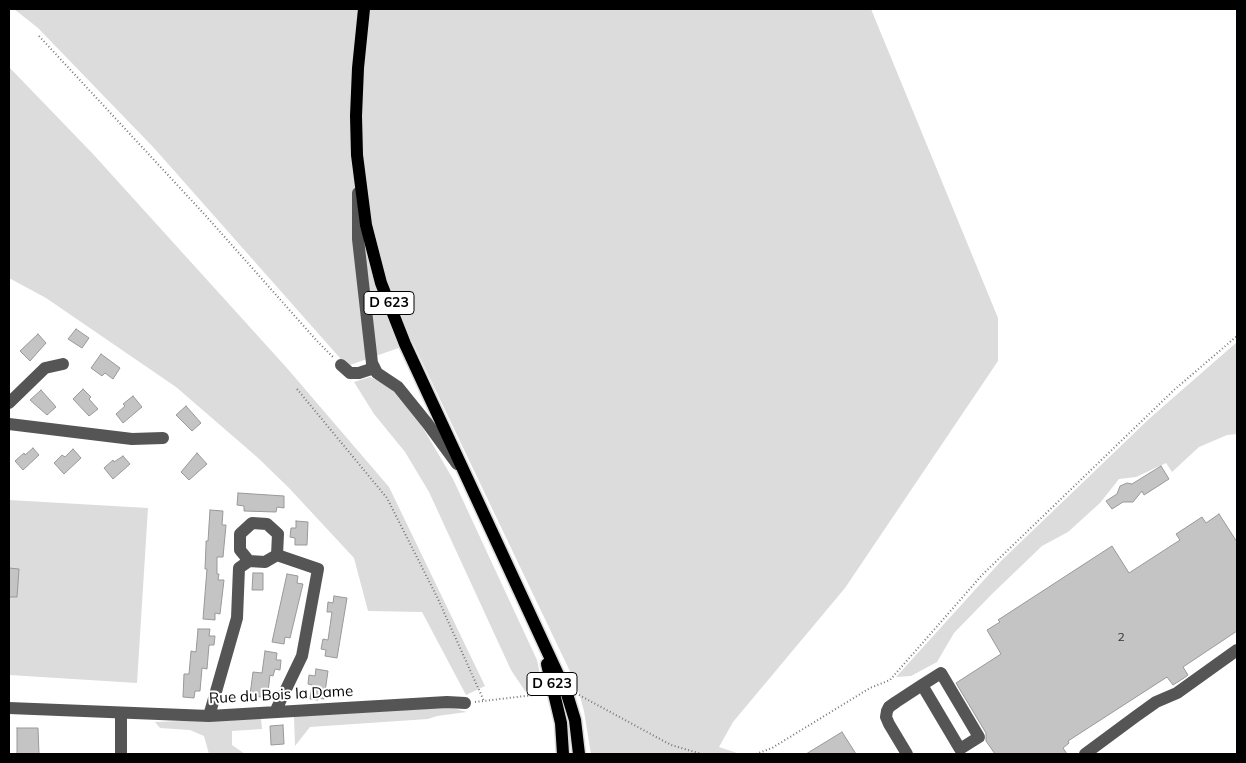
<!DOCTYPE html>
<style>
body{margin:0}
#map{position:relative;width:1246px;height:763px;overflow:hidden;background:#fff;font-family:Mulish,sans-serif}
canvas{display:block}
.frame{position:absolute;inset:0;border:10px solid #000;pointer-events:none}
</style>
<div id="map">
<canvas width="1246" height="763"></canvas>
<div class="frame"></div>
</div>
<script>
const c = document.querySelector('canvas').getContext('2d');
c.lineJoin = 'round';
function paint(path, color) { c.fillStyle = color; c.fill(path, 'evenodd'); }
const shape = rows => new Path2D(rows.map(r => 'M' + r).join(''));
function stroke(path, color, width, dash) { c.strokeStyle = color; c.lineWidth = width; c.lineCap = dash ? 'butt' : 'round'; c.setLineDash(dash || []); c.stroke(path); }
function label(font, color, halo, rows, align = 'center') {
  c.font = font + ' Mulish,sans-serif'; c.lineWidth = 4; c.setLineDash([]); c.textBaseline = 'middle'; c.strokeStyle = halo; c.fillStyle = color; for (const [text, x, y, turn = 0] of rows) {
    c.save(); c.translate(x, y); c.rotate((+turn || 0) * Math.PI / 180); c.textAlign = isNaN(turn) ? turn : align; if (halo) c.strokeText(text, 0, 0); c.fillText(text, 0, 0); c.restore();
  }
}
const green = shape([
 [14,9,871,9,998,318,998,361,845,588,733,722,719,747,740,754,591,754,584,711,577,686,413,343,347,366,154,148,38,28],
 [9,67,93,154,286,367,389,487,485,686,466,695,422,612,368,611,354,558,289,488,257,457,176,387,46,298,9,278],
 [1237,342,1237,434,1227,435,1199,447,1172,472,1166,463,1136,477,1119,479,1100,503,1068,532,1042,546,992,594,954,633,937,662,911,676,896,677,1002,560,1150,418],
 [370,377,389,386,420,423,453,479,537,660,542,684,525,691,511,670,429,492,405,452,374,414,354,382],
 [9,500,148,508,137,683,9,675],
 [445,706,467,712,437,716,428,719,310,727,295,746,294,716],
 [261,718,262,729,232,731,232,745,245,754,209,754,204,736,190,730,160,728,155,722]
]);
const building = shape([
 [76,329,89,338,82,348,68,339,76,329],
 [38,334,46,343,30,361,20,351,38,334],
 [101,354,120,368,113,379,105,373,102,376,91,368,101,354],
 [83,389,91,397,89,399,98,409,89,416,73,399,83,389],
 [41,390,56,407,47,415,30,400,41,390],
 [133,396,142,407,123,423,116,414,125,406,123,404,133,396],
 [186,406,201,423,192,431,176,415,186,406],
 [33,448,39,455,23,470,15,461,24,453,25,455,33,448],
 [73,449,81,458,64,474,54,463,62,455,65,457,73,449],
 [197,453,207,464,189,480,181,472,197,453],
 [123,456,130,464,113,479,104,468,113,460,114,462,123,456],
 [1161,466,1169,479,1144,495,1142,491,1133,502,1123,502,1112,509,1106,501,1117,494,1120,486,1127,483,1132,484,1161,466],
 [238,493,284,496,284,508,277,507,276,512,244,511,244,506,237,505,238,493],
 [210,510,223,511,222,525,226,525,223,557,217,557,217,574,219,574,218,580,224,580,220,614,215,613,215,620,203,619,207,569,205,569,206,545,206,541,208,541,210,510],
 [1219,514,1237,542,1237,631,1183,667,1188,675,1184,678,1173,685,1167,677,1068,741,1069,743,1063,748,1067,754,995,754,986,741,986,733,956,683,1001,654,987,630,1000,622,998,620,1112,546,1129,573,1180,540,1176,534,1202,517,1206,523,1219,514],
 [296,521,308,522,307,545,295,545,295,538,290,537,291,528,296,528,296,521],
 [9,568,19,569,17,597,9,597,9,568],
 [253,573,263,573,263,590,252,590,253,573],
 [287,574,298,576,297,583,303,584,290,638,285,637,284,644,272,642,287,574],
 [334,596,347,598,337,658,325,656,326,650,321,649,323,639,328,640,332,612,327,612,328,602,333,603,334,596],
 [198,629,210,629,209,636,215,636,214,645,209,645,207,669,202,668,200,691,195,691,194,698,183,697,184,674,189,674,191,651,196,652,198,629],
 [265,651,277,653,276,660,281,660,280,670,275,669,273,676,270,675,268,692,262,691,261,697,250,695,253,672,262,673,265,651],
 [316,669,328,671,324,699,318,698,318,700,310,699,312,685,308,684,309,675,315,676,316,669],
 [283,725,284,744,271,745,270,726,283,725],
 [17,728,38,728,39,754,17,754,17,728],
 [842,732,856,754,806,754,842,732]
]);
const path = shape([
 [39,36,206,216,317,341,334,358],
 [297,389,387,498,438,599,484,701],
 [579,695,671,745,702,754],
 [475,702,542,694],
 [756,754,772,748,870,688,890,680,982,575,1174,390,1237,336]
]);
const minor = shape([
 [358,193,358,239,372,363,377,373,398,387,427,423,457,464],
 [341,365,350,373,359,373,374,368],
 [9,403,45,368,63,364],
 [9,424,132,439,163,438],
 [9,708,209,716,447,702,465,703],
 [275,712,302,656,318,569,277,555,278,534,267,524,252,523,240,534,240,550,249,561,265,562,277,555],
 [209,716,237,618,239,568,249,561],
 [121,754,121,713],
 [907,754,889,724,886,717,887,711,889,707,896,702,922,685,941,673,979,737,960,749,922,685],
 [1085,754,1135,717,1156,702,1177,693,1237,650]
]);
const major = shape([
 [364,9,358,68,356,116,357,155,366,225,381,283,405,344,567,694,575,720,579,754],
 [547,664,561,723,563,754]
]);
const numberNames = [
 ["2",1121,637]
];
const shields = [
 [389,303,50],
 [552,684,50]
];
const shieldNames = [
 ["D 623",389,303],
 ["D 623",552,684]
];
const streetNames = [
 ["Rue du Bois la Dame",281,695,-3]
];
paint(green, '#dcdcdc');
paint(building, '#c4c4c4');
stroke(building, '#999', 1);
stroke(major, '#dbdbdb', 15);
stroke(path, '#777', 2, [1, 2.5]);
stroke(minor, '#555', 12);
stroke(major, '#000', 12);
label('12px', '#313131', null, numberNames);
for (const [x, y, w] of shields) { const box = new Path2D(); box.roundRect(x - w / 2, y - 11.5, w, 23, 4); c.fillStyle = '#fff'; c.fill(box); stroke(box, '#000', 1); }
label('bold 14px', '#000', null, shieldNames);
label('15px', '#000', '#fff', streetNames);
</script>
